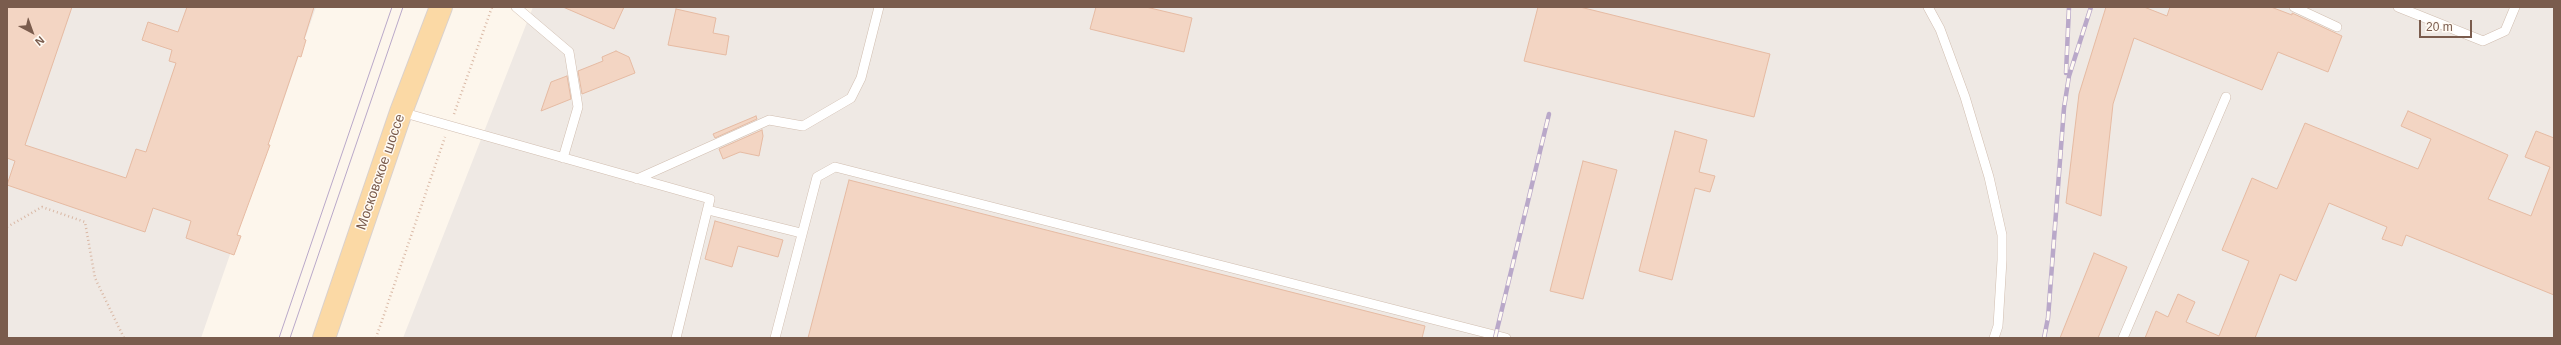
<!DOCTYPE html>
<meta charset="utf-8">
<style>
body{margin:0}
#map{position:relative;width:2561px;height:345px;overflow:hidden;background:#fdf6ec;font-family:Arial,sans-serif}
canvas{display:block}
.frame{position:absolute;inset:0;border:8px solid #7a5c4d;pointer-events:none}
.north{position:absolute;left:12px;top:12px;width:40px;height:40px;-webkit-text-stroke:3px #fffaf3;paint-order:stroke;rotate:139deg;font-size:11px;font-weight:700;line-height:16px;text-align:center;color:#7a5c4d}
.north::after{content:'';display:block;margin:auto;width:14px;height:18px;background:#7a5c4d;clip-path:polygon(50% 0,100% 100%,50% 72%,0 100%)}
.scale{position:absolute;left:2419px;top:20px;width:53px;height:18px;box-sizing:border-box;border:2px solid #7a5c4d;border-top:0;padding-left:5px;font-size:12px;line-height:14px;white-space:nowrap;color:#7a5c4d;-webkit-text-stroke:3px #fffaf3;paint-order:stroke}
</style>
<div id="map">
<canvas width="2561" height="345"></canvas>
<div class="frame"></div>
<div class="north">N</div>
<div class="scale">20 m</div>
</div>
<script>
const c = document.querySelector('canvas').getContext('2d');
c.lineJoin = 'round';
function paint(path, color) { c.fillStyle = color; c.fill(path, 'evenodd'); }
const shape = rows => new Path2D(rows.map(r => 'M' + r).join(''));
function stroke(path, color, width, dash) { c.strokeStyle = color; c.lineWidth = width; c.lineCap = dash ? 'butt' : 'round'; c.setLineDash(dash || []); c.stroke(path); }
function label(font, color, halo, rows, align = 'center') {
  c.font = font + ' Arial,sans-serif'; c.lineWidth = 3; c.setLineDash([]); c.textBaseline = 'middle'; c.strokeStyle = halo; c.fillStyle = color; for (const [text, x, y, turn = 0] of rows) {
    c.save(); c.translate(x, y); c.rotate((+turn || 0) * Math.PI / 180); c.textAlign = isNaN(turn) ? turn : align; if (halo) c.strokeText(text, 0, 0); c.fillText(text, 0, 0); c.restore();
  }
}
const industrial = shape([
 [7,7,316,7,201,338,7,338],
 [533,7,2554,7,2554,338,403,338]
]);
const building = shape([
 [7,7,72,7,25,145,126,178,136,149,146,152,176,63,169,61,172,50,142,40,148,22,178,32,187,7,314,7,304,39,306,40,301,57,298,56,268,145,270,145,237,235,241,236,234,255,186,238,191,221,153,208,145,232,7,185,15,161,7,158,7,7],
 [563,7,624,7,614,29,563,7],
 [1096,7,1146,7,1192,18,1184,52,1090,29,1096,7],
 [1538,7,1580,7,1770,54,1754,117,1524,61,1538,7],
 [2106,7,2144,7,2167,16,2170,7,2271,7,2292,15,2292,13,2342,36,2328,72,2278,52,2262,90,2134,38,2113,104,2101,216,2066,203,2079,94,2106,7],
 [676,9,716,18,713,33,729,36,726,55,668,45,676,9],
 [616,51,629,57,635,73,582,94,578,71,603,61,602,57,616,51],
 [567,76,571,99,541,111,551,82,567,76],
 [2408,111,2508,155,2488,199,2531,216,2550,167,2525,157,2536,131,2554,138,2554,295,2406,235,2402,246,2382,239,2387,227,2329,203,2296,281,2280,274,2255,338,2145,338,2156,311,2168,317,2178,294,2195,302,2186,322,2219,336,2249,261,2222,250,2252,178,2277,189,2305,123,2418,169,2431,139,2401,126,2408,111],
 [756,116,757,119,715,138,713,134,756,116],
 [762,130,763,136,759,156,740,152,723,159,719,149,762,130],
 [1675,131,1707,140,1699,172,1715,176,1710,192,1695,188,1672,280,1639,271,1675,131],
 [1583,161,1617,170,1583,299,1550,291,1583,161],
 [849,180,1425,326,1422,338,808,338,849,180],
 [715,221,783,240,778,257,738,246,732,267,705,259,715,221],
 [2094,253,2127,267,2098,338,2060,338,2094,253]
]);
const path = shape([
 [454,114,492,7],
 [7,227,42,207,85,222,95,278,124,338],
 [376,338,445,137]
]);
const lane = shape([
 [516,7,569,52,578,107,563,158],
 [1928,7,1940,29,1965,97,1989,177,2002,235,2002,260,1998,326,1994,338],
 [2294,7,2337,27],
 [2398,7,2483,41,2505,31,2515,7],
 [401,112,710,199,676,338],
 [637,179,769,120,803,126,851,98,861,78,879,7],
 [708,210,801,233],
 [775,338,817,177,835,167,1506,338],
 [2123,338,2226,97]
]);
const primary = shape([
 [324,338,401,112,441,7]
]);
const tram = shape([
 [279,338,392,7],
 [290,338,403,7]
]);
const rail = shape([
 [2066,73,2069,7],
 [1495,338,1549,114],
 [2044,338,2048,318,2064,108,2069,76,2091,7]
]);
const streetNames = [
 ["Московское шоссе",381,172,-71]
];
paint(industrial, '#efe9e4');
paint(building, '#f3d5c3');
stroke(building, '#e6bba3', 1);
stroke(lane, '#d1beb0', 10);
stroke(primary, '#dad1cd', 24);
stroke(path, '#d9b8a5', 2.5, [1, 3]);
stroke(lane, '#fff', 9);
stroke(primary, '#fbd9a5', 22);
stroke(tram, '#b9a8c9', 1);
stroke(rail, '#b9a8c9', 4.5);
stroke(rail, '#fffaf3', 3, [9]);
label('14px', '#7a5c4d', '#fffaf3', streetNames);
</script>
